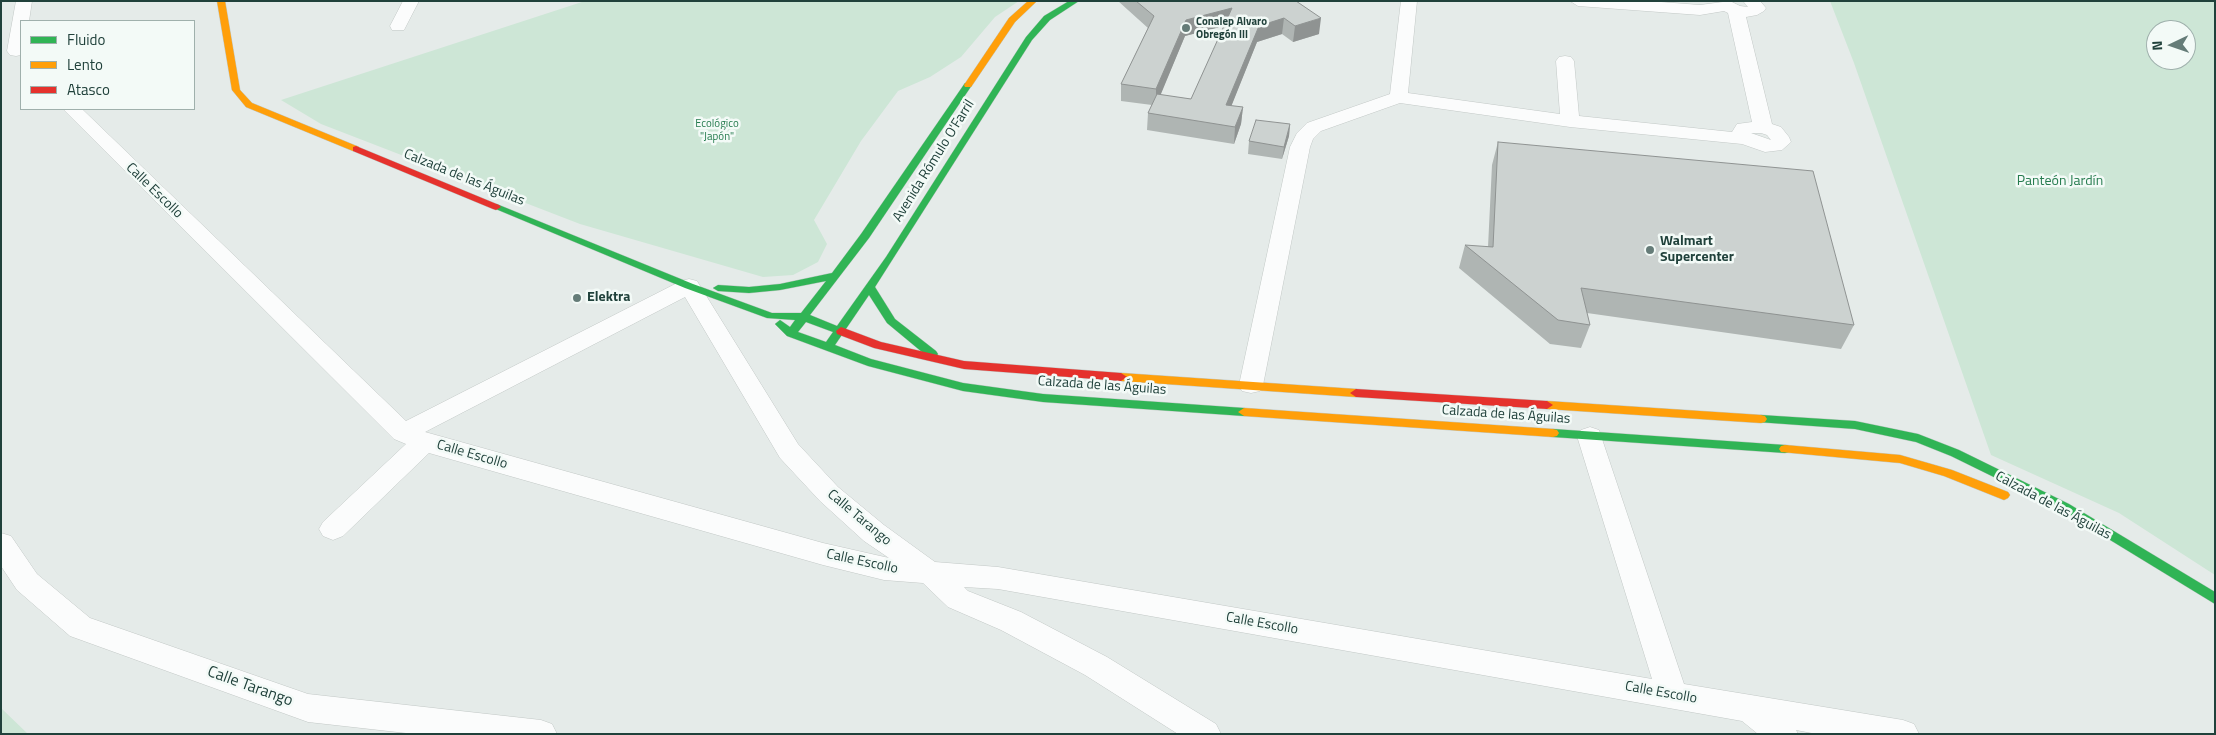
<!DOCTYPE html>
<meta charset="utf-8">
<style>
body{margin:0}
#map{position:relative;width:2216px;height:735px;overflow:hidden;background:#e5ebe9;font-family:"Titillium Web",sans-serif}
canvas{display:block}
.frame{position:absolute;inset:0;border:2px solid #20413b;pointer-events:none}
.legend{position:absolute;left:20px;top:20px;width:175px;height:90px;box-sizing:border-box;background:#f3faf7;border:1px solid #9fb0ac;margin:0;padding:6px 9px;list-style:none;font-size:15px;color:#20413b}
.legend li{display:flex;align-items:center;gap:10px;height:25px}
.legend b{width:25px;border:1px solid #9fb0ac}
.north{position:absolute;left:2146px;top:20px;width:50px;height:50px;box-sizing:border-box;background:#f3faf7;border:1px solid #9fb0ac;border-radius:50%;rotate:267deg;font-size:14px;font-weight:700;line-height:20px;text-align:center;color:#20413b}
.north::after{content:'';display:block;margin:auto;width:18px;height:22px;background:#657c78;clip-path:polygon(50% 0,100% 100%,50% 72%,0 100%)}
</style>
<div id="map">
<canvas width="2216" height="735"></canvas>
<div class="frame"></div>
<ul class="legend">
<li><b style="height:6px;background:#30b455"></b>Fluido</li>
<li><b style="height:6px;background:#ff9f0a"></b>Lento</li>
<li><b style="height:6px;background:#e5322d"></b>Atasco</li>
</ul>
<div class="north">N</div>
</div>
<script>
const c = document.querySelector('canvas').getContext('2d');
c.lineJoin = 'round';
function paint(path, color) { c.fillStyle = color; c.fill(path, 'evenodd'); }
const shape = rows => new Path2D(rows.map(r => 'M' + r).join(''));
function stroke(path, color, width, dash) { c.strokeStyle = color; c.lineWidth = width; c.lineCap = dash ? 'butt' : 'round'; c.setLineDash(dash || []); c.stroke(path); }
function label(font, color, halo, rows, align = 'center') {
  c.font = font + ' "Titillium Web",sans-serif'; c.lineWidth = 5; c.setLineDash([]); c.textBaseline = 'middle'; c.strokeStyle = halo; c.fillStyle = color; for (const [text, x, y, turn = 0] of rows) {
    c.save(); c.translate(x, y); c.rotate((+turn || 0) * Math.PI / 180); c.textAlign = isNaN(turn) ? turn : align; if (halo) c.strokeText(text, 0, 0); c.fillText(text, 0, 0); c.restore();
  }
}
const green = shape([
 [585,1,1019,1,995,17,961,57,930,77,898,91,861,141,814,220,827,244,818,262,793,275,763,277,580,224,321,124,281,100],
 [1830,1,2215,1,2215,575,2119,513,1991,455,1854,63],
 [2156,30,2186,30,2186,60,2156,60],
 [1,708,28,734,1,734]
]);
const street = shape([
 [16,1,32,1,29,21,21,21,21,55,16,56,10,55,7,51,16,1],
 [403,1,419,1,404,30,392,30,390,26,403,1],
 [1401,1,1417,1,1408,93,1560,114,1556,61,1559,57,1565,56,1571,57,1574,61,1579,116,1732,132,1737,124,1752,122,1728,13,1724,11,1700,15,1578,6,1570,1,1648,1,1700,5,1730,1,1740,6,1748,7,1743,1,1760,1,1766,8,1764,11,1757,15,1746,17,1772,124,1781,127,1789,137,1791,142,1782,150,1765,152,1742,144,1570,127,1400,103,1321,131,1313,139,1310,147,1263,385,1260,391,1251,393,1242,391,1239,385,1290,147,1297,133,1307,123,1390,94,1401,1],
 [1751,133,1761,133,1767,135,1771,140,1751,133],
 [63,109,82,109,406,421,681,281,689,279,697,281,798,444,838,487,884,525,935,562,998,567,1652,679,1577,436,1581,430,1590,427,1599,430,1684,684,1903,720,1914,724,1919,734,1817,734,1796,730,1798,734,1758,734,1742,721,998,589,964,587,968,591,1021,612,1107,657,1216,724,1221,734,1178,734,1085,675,1001,630,948,607,923,583,884,580,823,565,429,453,343,536,333,540,323,536,319,529,323,522,406,444,394,439,63,109],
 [685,297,780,458,820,501,864,541,889,558,823,543,425,432,685,297],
 [1,533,11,536,37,574,90,618,308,694,541,720,552,724,557,734,415,734,308,722,70,636,17,590,1,566,1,533]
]);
const fast = shape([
 [1069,1,1079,1,1050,20,1032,40,875,287,895,319,936,351,938,354,936,357,928,357,887,323,869,295,835,345,871,359,963,383,1043,394,1244,408,1250,412,1248,415,1244,416,1043,402,963,391,868,366,787,336,775,324,780,320,790,327,795,320,767,318,685,288,491,207,496,204,499,205,693,284,772,313,801,313,826,281,780,290,749,293,718,291,713,288,718,285,749,287,780,284,832,273,861,234,965,83,971,83,972,85,869,238,810,315,837,326,886,257,1026,37,1044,16,1069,1],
 [806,322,833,332,826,342,798,332,806,322],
 [1761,415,1855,421,1918,434,1959,450,2069,504,2215,592,2215,604,2061,510,1951,456,1916,442,1855,429,1757,422,1755,419,1757,416,1761,415],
 [1553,429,1785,445,1789,446,1791,449,1789,452,1785,453,1553,437,1549,436,1547,433,1549,430,1553,429]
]);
const slow = shape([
 [217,1,225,1,240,90,252,103,359,147,359,151,353,151,246,107,232,90,217,1],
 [1028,1,1037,1,1015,22,971,87,965,87,964,85,1009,18,1028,1],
 [1121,373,1356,389,1362,393,1356,397,1121,381,1115,377,1121,373],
 [1547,401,1761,415,1765,416,1767,419,1765,422,1761,423,1547,409,1541,405,1547,401],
 [1244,408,1553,429,1557,430,1559,433,1557,436,1553,437,1244,416,1238,412,1244,408],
 [1785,445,1900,455,1952,470,2008,492,2010,495,2008,498,2004,500,1944,476,1900,463,1781,452,1779,449,1781,446,1785,445]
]);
const jam = shape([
 [356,146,499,205,501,207,496,210,493,209,353,151,353,147,356,146],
 [841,327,881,342,964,361,1121,373,1127,377,1121,381,964,369,874,348,837,334,836,331,841,327],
 [1356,389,1547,401,1553,405,1547,409,1356,397,1350,393,1356,389]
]);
const wall = shape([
 [1118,1,1296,1,1319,34,1293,42,1282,34,1257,42,1231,106,1243,107,1241,124,1234,144,1147,130,1148,113,1152,105,1121,101,1121,84,1148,28],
 [1224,26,1191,99,1160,95,1185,36],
 [1290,124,1289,136,1282,159,1248,154,1249,141],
 [1498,142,1854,325,1841,349,1587,313,1590,325,1581,348,1550,344,1459,268,1465,245,1488,247,1492,165]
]);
const shadedWall = shape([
 [1232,8,1231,24,1185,36,1156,106,1156,89,1186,20],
 [1284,18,1282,34,1257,42,1225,122,1226,105,1259,26],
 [1321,18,1319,34,1293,42,1295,26],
 [1243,107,1241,124,1234,144,1235,127],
 [1290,124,1289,136,1282,159,1284,147]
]);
const building = shape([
 [1136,1,1296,1,1321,18,1295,26,1284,18,1259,26,1226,105,1243,107,1235,127,1148,113,1157,94,1191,99,1232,8,1186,20,1156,89,1121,84,1154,16,1136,1],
 [1256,120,1290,124,1284,147,1249,141,1256,120],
 [1498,142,1813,171,1854,325,1581,288,1590,325,1558,320,1465,245,1493,247,1498,142]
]);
const markers = [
 [1186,28,5,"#657c78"],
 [1650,250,5,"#657c78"],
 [577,298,5,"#657c78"]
];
const farPoinames = [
 ["Conalep Alvaro",1196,22],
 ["Obregón lll",1196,35]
];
const farParknames = [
 ["Ecológico",717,124],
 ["\"Japón\"",717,137]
];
const streetNames = [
 ["Avenida Rómulo O'Farril",934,161,-58],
 ["Calzada de las Águilas",464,178,22],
 ["Calle Escollo",154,191,44],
 ["Calzada de las Águilas",1102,386,4],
 ["Calzada de las Águilas",1506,415,4],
 ["Calle Escollo",472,455,16],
 ["Calzada de las Águilas",2053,506,28],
 ["Calle Tarango",859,518,40],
 ["Calle Escollo",862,562,12],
 ["Calle Escollo",1262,624,10],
 ["Calle Escollo",1661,693,10]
];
const parkNames = [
 ["Panteón Jardín",2060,182]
];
const poiNames = [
 ["Walmart",1660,242],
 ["Supercenter",1660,258],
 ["Elektra",587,298]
];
const nearStreetnames = [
 ["Calle Tarango",250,687,20]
];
paint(green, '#cde6d6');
stroke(street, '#c2c8c6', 1);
stroke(fast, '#c0c9c6', 1);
stroke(slow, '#c0c9c6', 1);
stroke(jam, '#c0c9c6', 1);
paint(street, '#fbfcfc');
paint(fast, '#30b455');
paint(slow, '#ff9f0a');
paint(jam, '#e5322d');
paint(wall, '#afb5b3');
paint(shadedWall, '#8f9392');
paint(building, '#ccd2d0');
stroke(building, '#8f9392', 1);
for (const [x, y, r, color] of markers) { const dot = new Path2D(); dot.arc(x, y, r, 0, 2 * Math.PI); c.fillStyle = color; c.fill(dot); stroke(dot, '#f3faf7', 2); }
label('bold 11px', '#20413b', '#f3faf7', farPoinames, 'left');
label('11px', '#267c4f', '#f3faf7', farParknames);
label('14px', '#20413b', '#f3faf7', streetNames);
label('14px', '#267c4f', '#f3faf7', parkNames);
label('bold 14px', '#20413b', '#f3faf7', poiNames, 'left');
label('16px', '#20413b', '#f3faf7', nearStreetnames);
</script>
